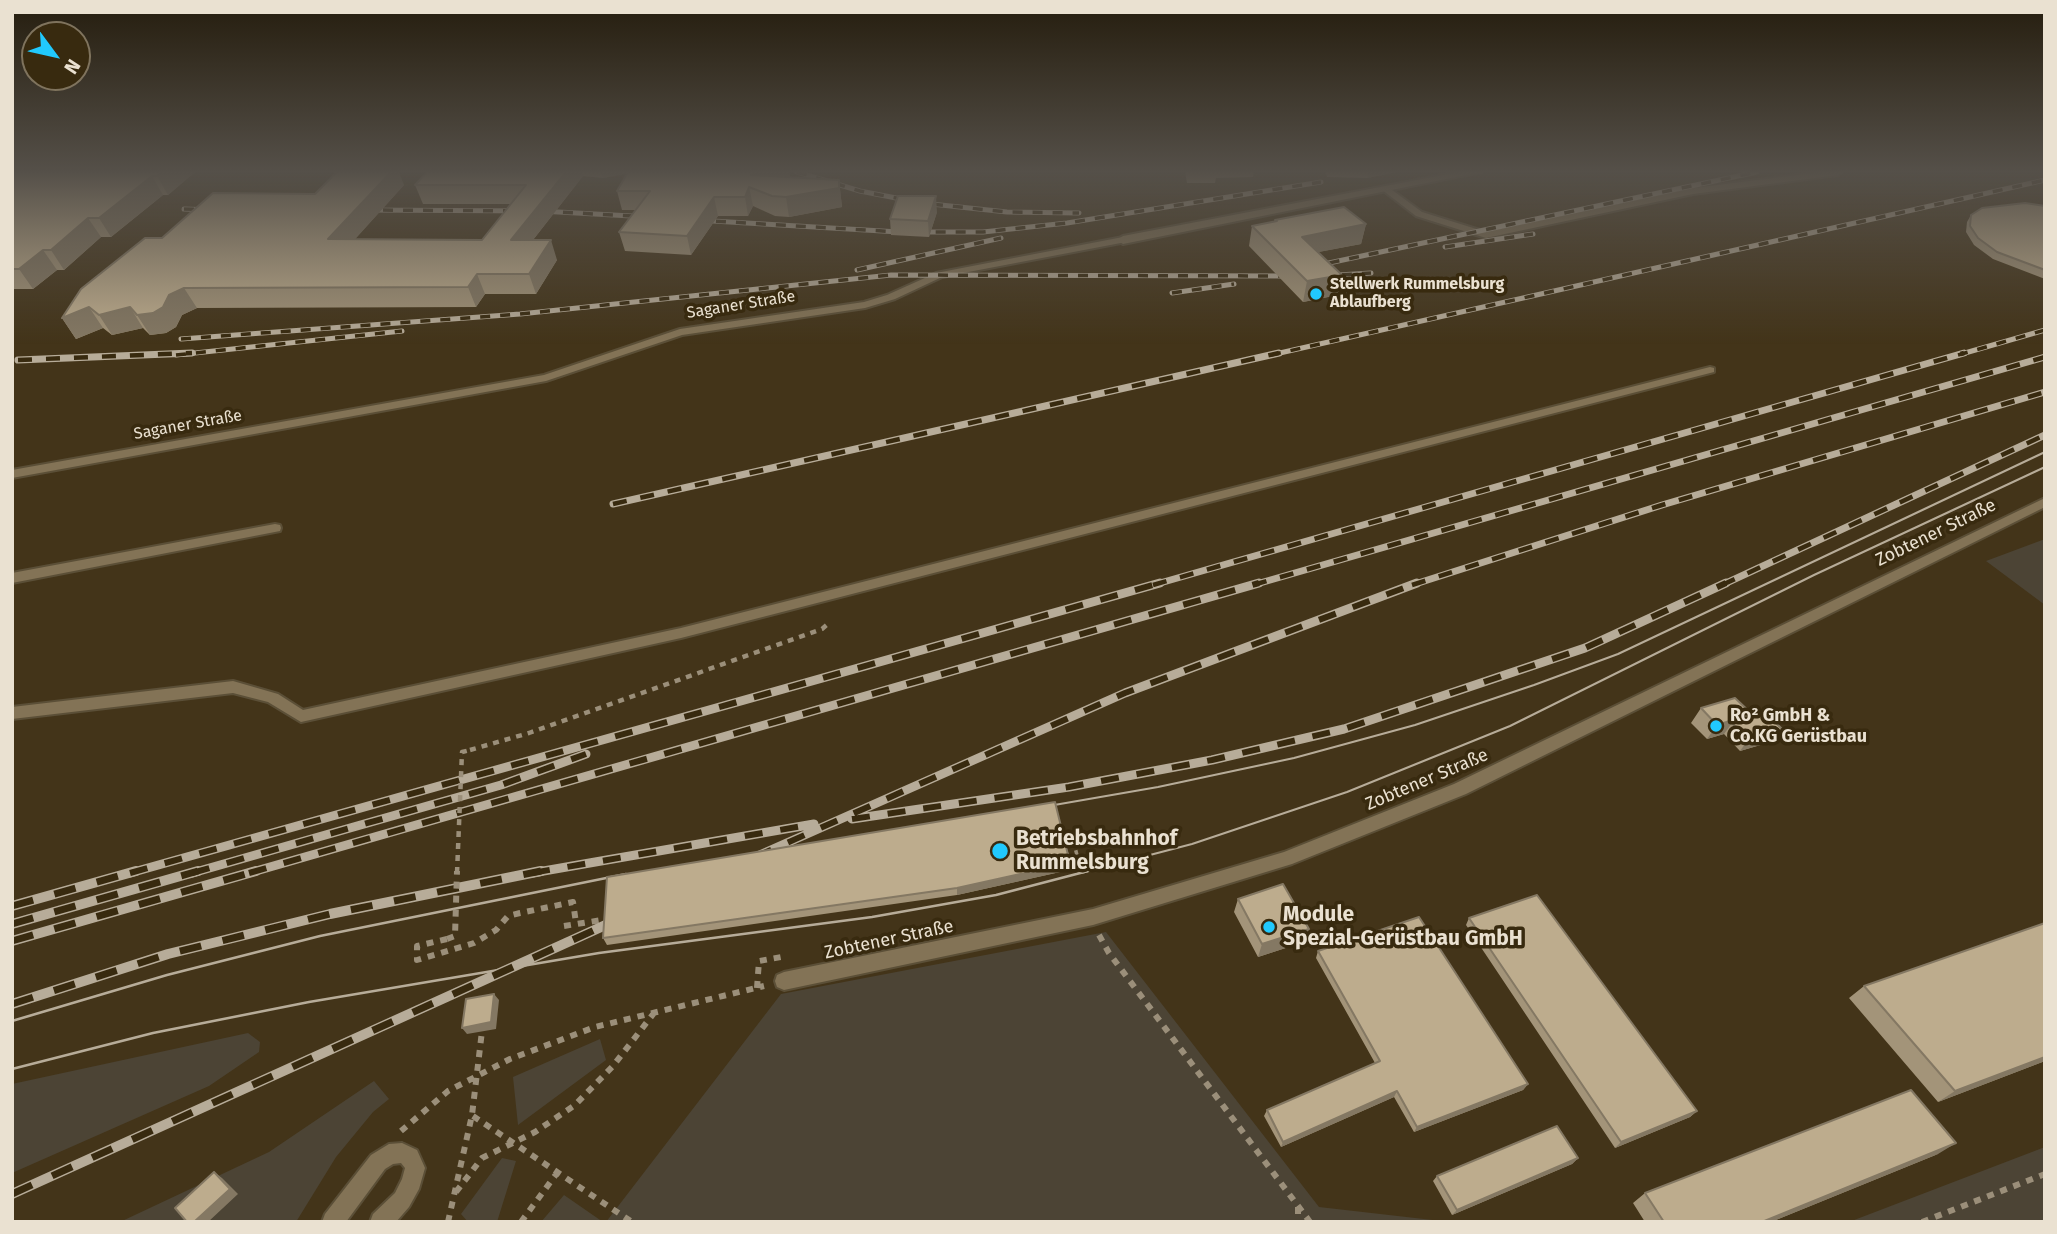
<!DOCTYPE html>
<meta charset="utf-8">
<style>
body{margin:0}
#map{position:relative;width:2057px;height:1234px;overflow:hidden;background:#433419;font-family:"Fira Sans",sans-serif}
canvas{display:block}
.frame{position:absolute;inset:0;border:14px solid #eae1d1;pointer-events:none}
.north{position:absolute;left:21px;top:21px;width:70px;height:70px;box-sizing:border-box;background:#382a0f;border:2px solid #7f735d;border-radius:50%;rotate:123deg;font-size:19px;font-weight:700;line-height:28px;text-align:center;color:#eae1d1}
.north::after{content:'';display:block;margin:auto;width:24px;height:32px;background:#21c9fd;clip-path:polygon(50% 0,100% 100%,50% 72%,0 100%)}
</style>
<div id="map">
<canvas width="2057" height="1234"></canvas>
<div class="frame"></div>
<div class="north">N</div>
</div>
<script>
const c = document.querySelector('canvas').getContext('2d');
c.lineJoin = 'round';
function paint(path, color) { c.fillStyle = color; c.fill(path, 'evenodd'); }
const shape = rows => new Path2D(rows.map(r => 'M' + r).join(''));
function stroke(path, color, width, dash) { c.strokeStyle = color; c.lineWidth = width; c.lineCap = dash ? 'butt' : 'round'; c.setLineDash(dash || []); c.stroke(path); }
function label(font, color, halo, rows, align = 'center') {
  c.font = font + ' "Fira Sans",sans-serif'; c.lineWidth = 7; c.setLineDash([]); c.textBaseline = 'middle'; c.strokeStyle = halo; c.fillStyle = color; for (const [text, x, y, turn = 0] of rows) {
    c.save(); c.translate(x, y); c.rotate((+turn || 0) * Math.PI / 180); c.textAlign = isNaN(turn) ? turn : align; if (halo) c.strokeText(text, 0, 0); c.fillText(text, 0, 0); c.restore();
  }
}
const green = shape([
 [2045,539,2045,605,1986,561],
 [1106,932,1319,1207,1450,1222,606,1222,781,994],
 [248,1033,260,1042,259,1052,209,1086,12,1173,12,1084],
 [600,1039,606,1060,518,1125,513,1077],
 [374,1081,389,1099,373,1112,336,1157,296,1222,120,1222,269,1152],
 [2045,1147,2045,1222,1849,1222],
 [502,1158,516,1161,497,1222,468,1222,461,1214],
 [564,1195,603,1222,541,1222]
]);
const pathFar1 = shape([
 [470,750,529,733,822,629,829,623],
 [1063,856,1078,852]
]);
const path = shape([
 [564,926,608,919],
 [1099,935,1109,953,1310,1222],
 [447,939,417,946,417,960,474,943,496,930,508,916,520,913,573,902,576,923],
 [757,988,759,961,781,957],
 [473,1116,632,1222],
 [401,1131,448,1091,510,1059,595,1027,764,986],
 [456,1192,482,1158,535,1132,575,1105,613,1066,654,1013],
 [1298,1207,1298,1222],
 [448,1222,472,1115,482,1031],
 [521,1222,557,1173],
 [1922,1222,2045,1174]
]);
const service = shape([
 [1822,172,1842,172,1838,175,1693,194,1486,238,1416,216,1381,189,1388,187,1422,212,1486,232,1693,188,1822,172],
 [1123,237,1128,240,1126,242,942,277,895,299,865,308,682,335,546,381,12,478,12,470,544,375,680,329,864,302,887,295,936,273,1123,237],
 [1710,367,1714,368,1714,372,681,638,301,722,268,702,233,693,12,719,12,707,233,681,278,694,303,710,681,628,1710,367],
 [2045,498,2045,507,1466,794,1292,864,1093,925,784,990,777,987,775,981,777,975,784,972,1093,909,1284,852,1454,784,2045,498],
 [275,524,280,525,281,528,280,531,12,583,12,573,275,524],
 [402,1143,417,1150,425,1168,419,1189,409,1207,396,1222,370,1222,373,1214,395,1193,402,1179,405,1168,401,1163,393,1164,385,1169,346,1222,322,1222,325,1214,371,1155,389,1144,402,1143]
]);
const minor = shape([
 [1459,172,1481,172,1123,244,1117,240,1123,236,1459,172]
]);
const tramFar1 = shape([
 [1037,808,1158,787,1294,758,1415,725,1534,685,1618,654,2045,452],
 [1081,873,1192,844,1347,792,1510,726,1814,575,2045,467]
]);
const tram = shape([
 [12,1021,167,975,320,936,626,874],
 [12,1069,153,1033,309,1002,599,953,872,917,996,895,1088,871]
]);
const railFar3 = shape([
 [797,172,860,191,922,203,1007,212,1079,213],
 [184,209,213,210],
 [363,210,540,211,650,217],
 [696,220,899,232,983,232,1067,223,1321,182],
 [1445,247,1533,234],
 [1310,267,1757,172],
 [857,270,1001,238],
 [1322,276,1371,273],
 [1172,293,1234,284],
 [181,339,520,314,891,275,1298,276],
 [176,355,402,331],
 [1271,355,2045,180],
 [1958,355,2045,330]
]);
const railFar2 = shape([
 [18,360,192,353],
 [613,504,1279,353],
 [1153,585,1964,353],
 [1253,585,2045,357],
 [1412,585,1662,505,2045,392],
 [1722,585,2045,435]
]);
const railFar1 = shape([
 [852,819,1069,787,1212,760,1344,729,1585,648,1726,583],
 [755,857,1125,693,1417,583],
 [130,873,1160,583],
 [192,873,501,785,586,754],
 [249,873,1259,583],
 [532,873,814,824]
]);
const rail = shape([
 [12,906,136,871],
 [12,924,198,871],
 [12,941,256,871],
 [12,1004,168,954,330,914,541,871],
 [12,1194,621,918]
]);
const pathBridgeFar1 = shape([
 [457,873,462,752,470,750]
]);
const pathBridge = shape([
 [447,939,455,936,457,871]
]);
const wall = shape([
 [12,172,195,172,168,195,163,195,111,237,101,237,64,270,57,270,33,289,12,289],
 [427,172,789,172,790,177,839,180,842,207,789,217,775,216,753,206,748,216,718,216,691,255,625,251,619,232,636,210,622,210,617,191,627,173,603,178,583,176,533,240,557,260,536,294,485,294,476,307,197,308,182,315,176,327,166,333,150,335,143,328,112,335,103,328,76,339,62,318,162,238,315,194,404,185,355,239,482,240,511,204,423,204,415,185],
 [1185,172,1254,172,1253,177,1216,178,1215,183,1187,183],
 [1325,172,1397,172,1367,178,1327,177],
 [2045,206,2045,279,1993,259,1974,245,1966,232,1967,222,1971,215],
 [937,212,929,237,891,235,890,219],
 [1275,220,1366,224,1361,244,1318,252,1338,295,1303,302,1249,246,1252,226,1274,222],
 [1701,708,1752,714,1749,718,1774,741,1740,751,1724,734,1707,739,1691,723],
 [1070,863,1069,870,957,895,607,945,603,938],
 [1238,899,1304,942,1258,957,1234,912],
 [1469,918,1697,1111,1690,1117,1615,1148,1466,925],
 [2045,923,2045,1061,1938,1102,1849,998,1864,986],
 [1318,951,1528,1084,1523,1090,1414,1132,1394,1097,1281,1147,1264,1116,1267,1110,1375,1063,1316,958],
 [1938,1154,1771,1222,1645,1222,1633,1203,1645,1193],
 [1578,1158,1572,1164,1452,1215,1433,1181,1437,1176]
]);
const shadedWall = shape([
 [162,172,195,172,168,195,157,176],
 [391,172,399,172,404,185,338,258,328,239],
 [566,172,581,172,583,176,518,259,511,240],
 [601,172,637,172,603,178],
 [759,172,789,172,790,178,751,175],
 [1368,172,1397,172,1367,178],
 [152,176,163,195,111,237,99,218],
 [839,180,842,207,789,217,786,197],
 [749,187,753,206,748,216,745,197],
 [936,196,937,212,929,237,928,221],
 [714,197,718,216,691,255,687,236],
 [88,218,101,237,64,270,51,250],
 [1366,224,1361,244,1298,256,1302,237],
 [551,240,557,260,536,294,529,274],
 [43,250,57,270,33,289,19,269],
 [477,274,485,294,476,307,468,287],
 [1342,275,1338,295,1303,302,1307,281],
 [184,288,197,308,182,315,176,327,166,333,150,335,137,315,169,295],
 [89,307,103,328,76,339,62,318],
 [130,307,143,328,112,335,99,315],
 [1752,714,1741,729,1732,723,1724,734,1707,739,1717,725],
 [1783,730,1774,741,1740,751,1748,740],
 [1070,863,1069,870,957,895,957,888],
 [1309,929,1304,942,1258,957,1262,944],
 [494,994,499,1000,496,1029,467,1034,462,1028],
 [2045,1057,2045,1061,1938,1102,1955,1091],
 [1528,1084,1523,1090,1414,1132,1417,1127],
 [1397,1091,1394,1097,1281,1147,1283,1142],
 [1697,1111,1690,1117,1615,1148,1621,1142],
 [1956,1143,1938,1154,1771,1222,1762,1222],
 [1578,1158,1572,1164,1452,1215,1457,1210],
 [214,1172,222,1178,238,1194,208,1222,194,1222]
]);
const building = shape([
 [12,172,162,172,157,176,152,176,99,218,88,218,51,250,43,250,19,269,12,269,12,172],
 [337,172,391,172,328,239,482,240,526,185,415,185,427,172,566,172,511,240,551,240,529,274,477,274,468,287,184,288,169,295,163,307,153,313,137,315,130,307,99,315,89,307,62,318,81,289,145,238,162,238,213,193,315,194,337,172],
 [628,172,759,172,751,175,839,180,839,188,786,197,772,196,749,187,745,197,714,197,687,236,619,232,650,191,617,191,628,172],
 [898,196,936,196,928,221,890,219,898,196],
 [2025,203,2045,206,2045,270,1997,252,1978,238,1970,226,1971,215,1982,208,2025,203],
 [1344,207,1366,224,1302,237,1342,275,1307,281,1252,226,1277,221,1275,220,1344,207],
 [1735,698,1752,714,1717,725,1701,708,1735,698],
 [1766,713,1783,730,1748,740,1732,723,1766,713],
 [1055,802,1070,863,957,888,603,938,607,877,1055,802],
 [1283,884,1309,929,1262,944,1238,899,1283,884],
 [1537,895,1697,1111,1621,1142,1469,918,1537,895],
 [1419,917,1528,1084,1417,1127,1397,1091,1283,1142,1267,1110,1380,1061,1318,951,1419,917],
 [2045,923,2045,1057,1955,1091,1864,986,2045,923],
 [494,994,491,1022,462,1028,466,999,494,994],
 [1911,1090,1956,1143,1762,1222,1664,1222,1645,1193,1911,1090],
 [1557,1126,1578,1158,1457,1210,1437,1176,1557,1126],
 [214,1172,230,1189,194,1222,187,1222,175,1208,214,1172]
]);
const markers = [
 [1316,294,7,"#21c9fd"],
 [1716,726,7,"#21c9fd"],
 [1000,851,9,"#21c9fd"],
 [1269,927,7,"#21c9fd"]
];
const farPoinames = [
 ["Stellwerk Rummelsburg",1330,285],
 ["Ablaufberg",1330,303]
];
const farStreetnames = [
 ["Saganer Straße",741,305,-9],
 ["Saganer Straße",188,425,-10]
];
const streetNames = [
 ["Zobtener Straße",1936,533,-26],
 ["Zobtener Straße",1427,780,-23],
 ["Zobtener Straße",889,940,-12]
];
const poiNames = [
 ["Ro² GmbH &",1730,716],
 ["Co.KG Gerüstbau",1730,737]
];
const nearPoinames = [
 ["Betriebsbahnhof",1016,839],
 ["Rummelsburg",1016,863],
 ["Module",1283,915],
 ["Spezial-Gerüstbau GmbH",1283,939]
];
paint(green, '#4c4435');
stroke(service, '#5b4f37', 4);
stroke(minor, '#5b4f37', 4);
stroke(pathFar1, '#9b8f7a', 4.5, [6, 6]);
stroke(path, '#9b8f7a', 6, [7, 7]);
paint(service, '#837356');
paint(minor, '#837356');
stroke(tramFar1, '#b7ac99', 2);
stroke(tram, '#b7ac99', 2.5);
stroke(railFar3, '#b7ac99', 5);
stroke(railFar2, '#b7ac99', 7);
stroke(railFar1, '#b7ac99', 9);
stroke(rail, '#b7ac99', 10);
stroke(railFar3, '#382a0f', 3.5, [10]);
stroke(railFar2, '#382a0f', 4.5, [14]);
stroke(railFar1, '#382a0f', 6, [18]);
stroke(rail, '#382a0f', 7, [22]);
stroke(pathBridgeFar1, '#9b8f7a', 4.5, [6, 6]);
stroke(pathBridge, '#9b8f7a', 6, [7, 7]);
paint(wall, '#a39479');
paint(shadedWall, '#847863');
paint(building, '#bdac8d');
stroke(building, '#847863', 2);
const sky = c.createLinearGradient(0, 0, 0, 344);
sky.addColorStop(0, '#251d0e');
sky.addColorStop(0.5, '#555049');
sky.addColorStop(1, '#55504900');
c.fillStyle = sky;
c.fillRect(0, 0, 2057, 344);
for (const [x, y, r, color] of markers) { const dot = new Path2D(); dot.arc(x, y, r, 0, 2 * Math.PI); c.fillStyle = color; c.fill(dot); stroke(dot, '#382a0f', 2.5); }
label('bold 16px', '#eae1d1', '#382a0f', farPoinames, 'left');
label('16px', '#eae1d1', '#382a0f', farStreetnames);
label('18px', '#eae1d1', '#382a0f', streetNames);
label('bold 18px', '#eae1d1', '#382a0f', poiNames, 'left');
label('bold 21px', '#eae1d1', '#382a0f', nearPoinames, 'left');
</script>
